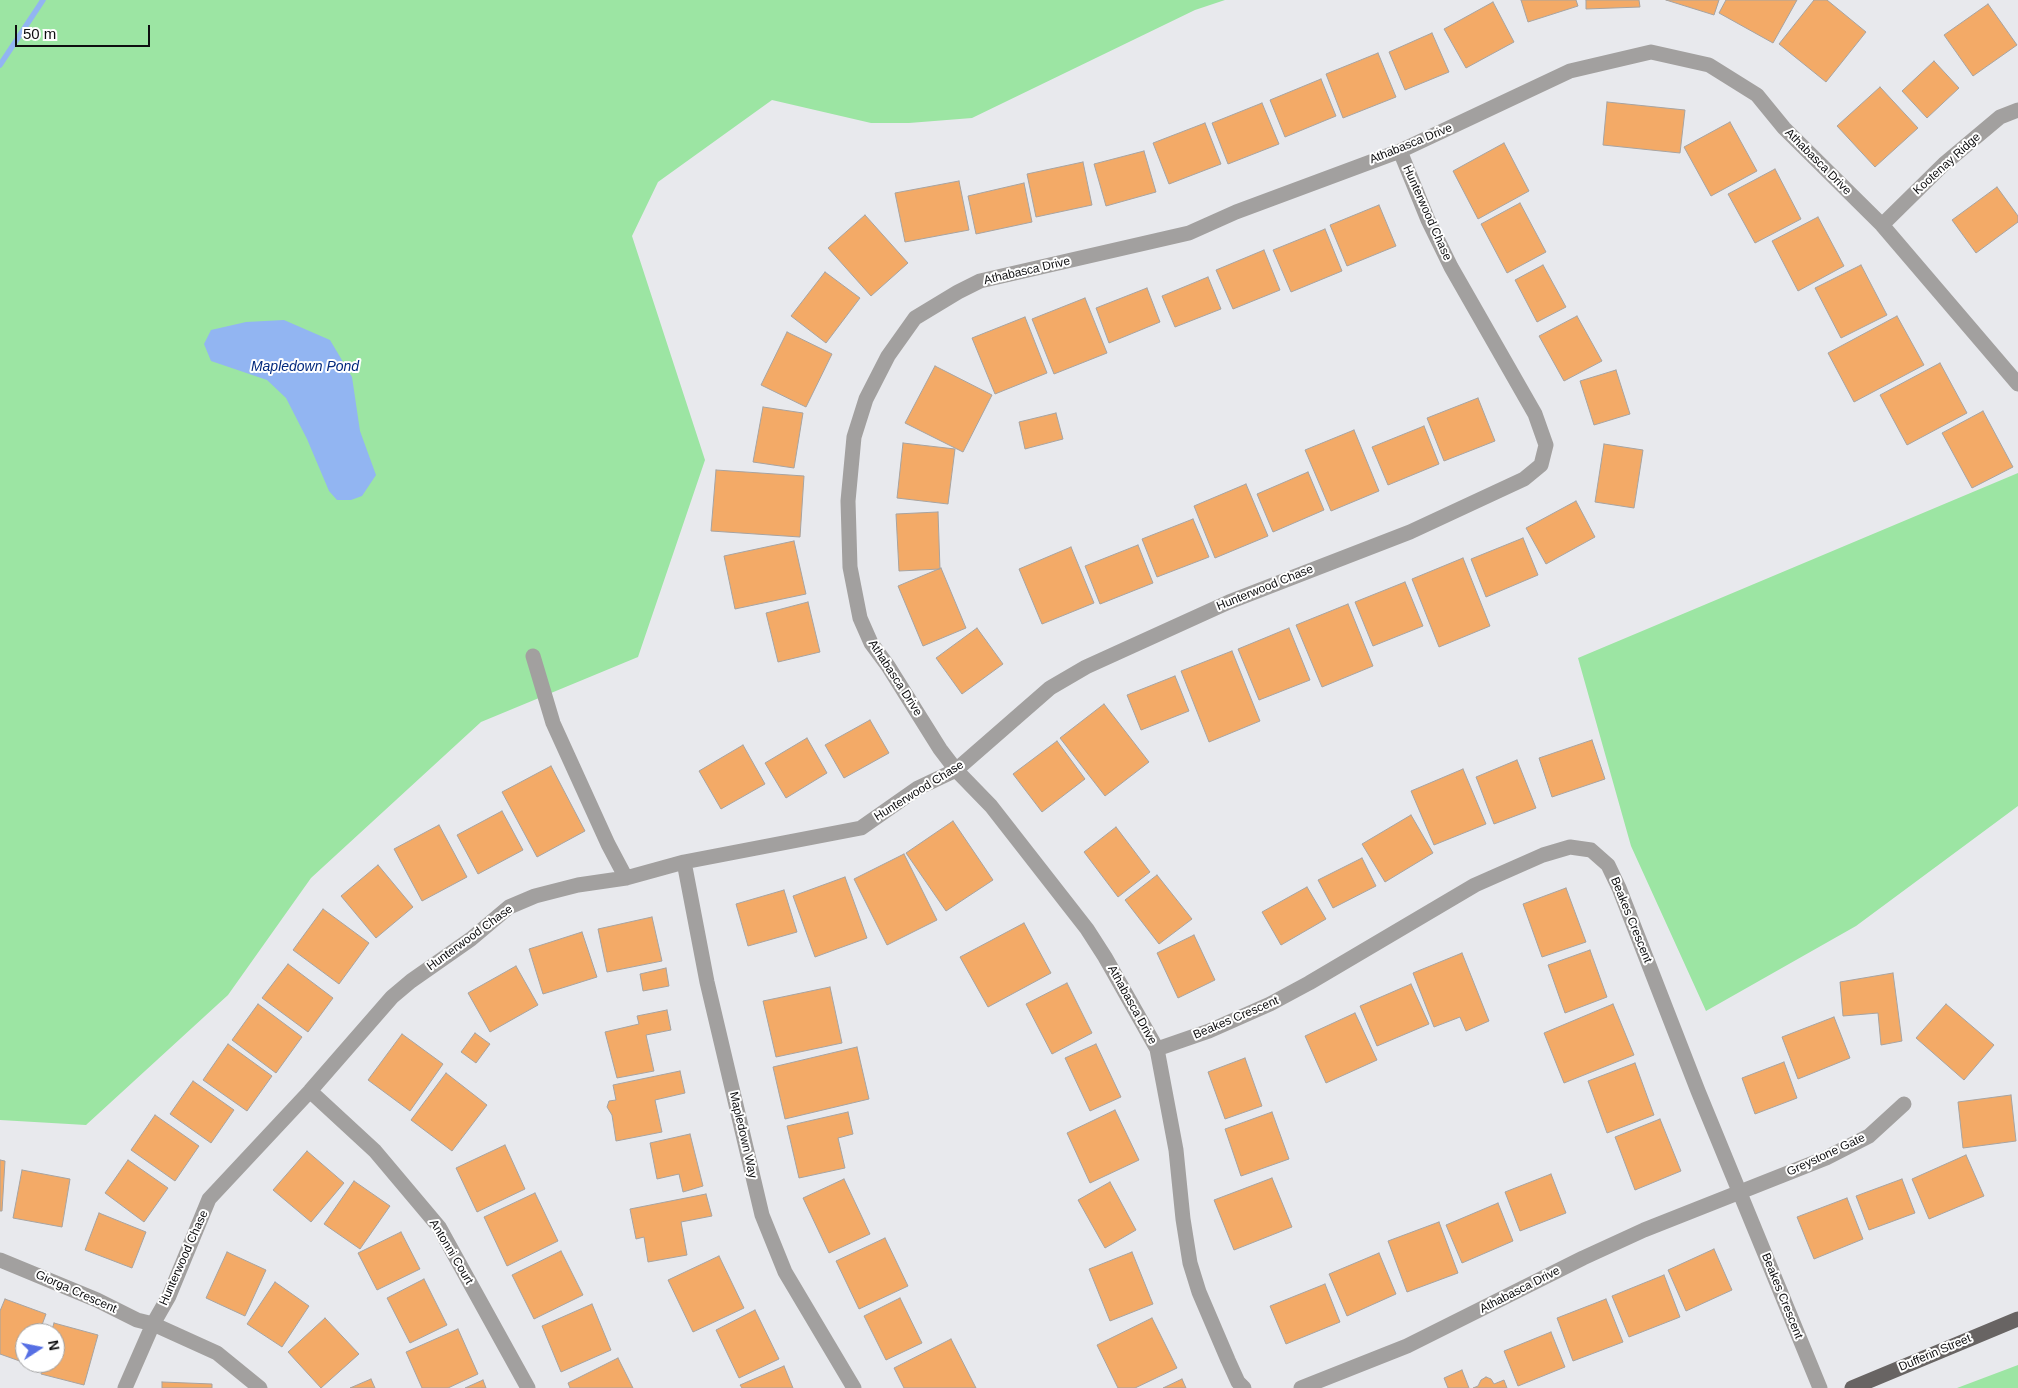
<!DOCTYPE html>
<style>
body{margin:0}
#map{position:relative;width:2018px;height:1388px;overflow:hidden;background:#e8e9ed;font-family:Helvetica,sans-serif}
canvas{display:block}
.north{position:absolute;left:15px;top:1323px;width:50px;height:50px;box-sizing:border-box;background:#fff;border:1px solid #9f9f9f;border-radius:50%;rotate:79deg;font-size:14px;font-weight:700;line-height:20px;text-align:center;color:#0e0e10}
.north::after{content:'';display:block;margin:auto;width:18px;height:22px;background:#566fe4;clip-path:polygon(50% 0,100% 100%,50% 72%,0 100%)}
.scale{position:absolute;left:15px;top:25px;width:135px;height:22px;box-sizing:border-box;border:2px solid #0e0e10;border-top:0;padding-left:6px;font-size:15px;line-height:18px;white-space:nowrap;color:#0e0e10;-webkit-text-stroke:4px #fff;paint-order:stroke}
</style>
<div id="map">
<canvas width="2018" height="1388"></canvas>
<div class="north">N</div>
<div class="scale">50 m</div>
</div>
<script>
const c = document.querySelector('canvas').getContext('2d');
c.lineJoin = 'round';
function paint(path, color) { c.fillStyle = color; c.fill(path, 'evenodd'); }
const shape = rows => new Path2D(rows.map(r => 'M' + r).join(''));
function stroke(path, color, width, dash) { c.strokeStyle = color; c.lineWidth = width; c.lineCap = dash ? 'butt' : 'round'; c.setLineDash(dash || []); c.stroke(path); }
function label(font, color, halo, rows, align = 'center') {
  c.font = font + ' Helvetica,sans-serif'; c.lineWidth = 4; c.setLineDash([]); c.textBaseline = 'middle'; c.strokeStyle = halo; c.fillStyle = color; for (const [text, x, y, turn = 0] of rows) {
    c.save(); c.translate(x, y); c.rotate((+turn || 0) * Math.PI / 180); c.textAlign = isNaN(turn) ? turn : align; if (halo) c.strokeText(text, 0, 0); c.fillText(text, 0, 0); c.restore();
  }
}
const green = shape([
 [0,0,1225,0,1195,10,972,118,909,123,871,123,772,100,658,182,632,236,705,460,638,657,481,722,311,878,228,995,86,1125,0,1120],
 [2018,473,2018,806,1856,926,1706,1011,1631,846,1578,658],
 [2018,1365,2018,1388,1957,1388]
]);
const water = shape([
 [284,320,330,340,352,377,360,431,376,475,362,496,351,500,337,500,329,491,307,439,286,398,267,380,211,361,204,344,211,330,246,322]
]);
const stream = shape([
 [0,65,43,0]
]);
const building = shape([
 [1521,0,1576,0,1578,6,1528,22,1521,0],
 [1586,0,1639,0,1640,7,1586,9,1586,0],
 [1666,0,1719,0,1714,15,1666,0],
 [1726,0,1797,0,1773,43,1719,13,1726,0],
 [1814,0,1827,0,1866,32,1826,82,1779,44,1814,0],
 [1493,2,1514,42,1466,68,1444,29,1493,2],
 [1988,4,2017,45,1973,76,1944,35,1988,4],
 [1432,33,1449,72,1405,90,1389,52,1432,33],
 [1378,53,1396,97,1343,118,1326,74,1378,53],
 [1934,61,1959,88,1927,118,1902,91,1934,61],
 [1321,79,1336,116,1285,137,1270,100,1321,79],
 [1880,87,1918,128,1875,167,1837,126,1880,87],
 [1607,102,1685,110,1680,153,1603,145,1607,102],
 [1262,103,1279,144,1228,164,1212,123,1262,103],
 [1730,122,1757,171,1711,196,1684,147,1730,122],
 [1205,123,1221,164,1169,184,1153,143,1205,123],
 [1504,143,1529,191,1478,219,1453,171,1504,143],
 [1144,151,1156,192,1106,206,1094,164,1144,151],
 [1083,162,1092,205,1036,217,1027,174,1083,162],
 [1775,169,1801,219,1755,243,1728,194,1775,169],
 [959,181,969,230,905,242,895,193,959,181],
 [1024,183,1032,222,976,234,968,196,1024,183],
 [1997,187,2018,216,2018,222,1976,253,1952,220,1997,187],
 [1520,203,1546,252,1507,273,1481,224,1520,203],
 [1379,205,1396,246,1347,266,1330,225,1379,205],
 [865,215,908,263,871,296,828,248,865,215],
 [1818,217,1844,266,1798,291,1772,241,1818,217],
 [1325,229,1342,271,1291,292,1273,250,1325,229],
 [1264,250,1280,290,1233,309,1216,270,1264,250],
 [1543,265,1566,307,1537,322,1515,280,1543,265],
 [1861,265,1887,315,1841,338,1815,288,1861,265],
 [825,272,860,298,826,343,791,316,825,272],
 [1208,277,1221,309,1175,327,1162,296,1208,277],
 [1147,288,1160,322,1109,343,1096,308,1147,288],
 [1085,298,1107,353,1054,374,1032,319,1085,298],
 [1577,316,1602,361,1564,381,1539,336,1577,316],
 [1897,316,1924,365,1854,402,1828,353,1897,316],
 [1025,317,1047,373,995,394,972,338,1025,317],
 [787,332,832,354,806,407,761,385,787,332],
 [1940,363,1967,413,1907,445,1880,395,1940,363],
 [935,366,992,395,963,452,905,423,935,366],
 [1616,370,1630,414,1594,425,1580,381,1616,370],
 [1478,398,1495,441,1444,461,1427,418,1478,398],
 [763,407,803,413,794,468,753,462,763,407],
 [1983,411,2013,467,1972,488,1942,433,1983,411],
 [1056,413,1063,439,1025,449,1019,422,1056,413],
 [1424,426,1439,464,1388,485,1372,447,1424,426],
 [1354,430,1379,491,1331,511,1305,450,1354,430],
 [903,443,955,449,948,504,897,498,903,443],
 [1604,444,1643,450,1634,508,1595,502,1604,444],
 [716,470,804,476,800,537,711,531,716,470],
 [1308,472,1324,510,1273,532,1257,494,1308,472],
 [1246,484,1268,536,1215,558,1194,506,1246,484],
 [1576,501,1595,537,1546,564,1526,528,1576,501],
 [938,512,940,569,899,571,896,514,938,512],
 [1193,519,1209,557,1157,577,1142,539,1193,519],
 [1523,538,1538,575,1486,597,1471,559,1523,538],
 [794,541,806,594,735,609,724,556,794,541],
 [1138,545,1153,583,1100,604,1085,566,1138,545],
 [1071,547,1094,603,1042,624,1019,569,1071,547],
 [1463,558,1490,626,1439,647,1412,579,1463,558],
 [941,568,966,628,923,646,898,586,941,568],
 [1405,582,1423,626,1373,646,1355,602,1405,582],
 [808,602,820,652,778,662,766,613,808,602],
 [1348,604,1373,666,1322,687,1296,625,1348,604],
 [977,628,1003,664,962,694,936,658,977,628],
 [1289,628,1310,680,1259,700,1238,649,1289,628],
 [1232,651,1260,721,1209,742,1181,671,1232,651],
 [1175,676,1189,711,1141,730,1127,695,1175,676],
 [1104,704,1149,762,1105,796,1060,738,1104,704],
 [870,720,889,753,844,778,825,745,870,720],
 [807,738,827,773,786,798,765,763,807,738],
 [1592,740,1605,779,1552,797,1539,758,1592,740],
 [1057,741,1085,779,1042,812,1013,774,1057,741],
 [743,745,765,784,721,809,699,771,743,745],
 [1517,760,1536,808,1494,824,1476,777,1517,760],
 [551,766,585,831,537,857,502,792,551,766],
 [1463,769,1486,824,1434,845,1411,791,1463,769],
 [502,811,523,850,478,874,457,835,502,811],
 [1411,815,1433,853,1385,882,1362,844,1411,815],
 [953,821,993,880,946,911,906,853,953,821],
 [439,825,467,877,422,901,394,849,439,825],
 [1116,827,1150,872,1118,897,1084,852,1116,827],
 [904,854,937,920,887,945,854,879,904,854],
 [1362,858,1376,886,1333,908,1318,880,1362,858],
 [378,865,413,907,376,938,341,896,378,865],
 [1157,875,1192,919,1159,944,1125,900,1157,875],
 [845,877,867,938,815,957,793,896,845,877],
 [1307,887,1326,919,1281,945,1262,912,1307,887],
 [1566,888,1586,942,1542,957,1523,904,1566,888],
 [784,890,797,932,748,946,736,904,784,890],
 [323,909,369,943,339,984,293,950,323,909],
 [652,917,662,961,607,972,598,929,652,917],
 [1024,923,1051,973,988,1007,960,957,1024,923],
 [582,932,597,977,543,994,529,949,582,932],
 [1194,935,1215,980,1178,998,1157,953,1194,935],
 [1590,950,1607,997,1565,1013,1548,965,1590,950],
 [1462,953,1489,1021,1466,1031,1460,1017,1434,1027,1413,973,1462,953],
 [288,964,333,998,308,1032,262,998,288,964],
 [516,966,538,1005,490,1032,468,993,516,966],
 [666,968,669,986,643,991,640,974,666,968],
 [1893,973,1902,1041,1881,1045,1878,1013,1843,1016,1840,982,1893,973],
 [1067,983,1092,1033,1052,1054,1026,1004,1067,983],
 [1411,984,1429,1024,1377,1046,1360,1006,1411,984],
 [830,987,842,1043,776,1057,763,1001,830,987],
 [258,1004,302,1037,276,1073,232,1040,258,1004],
 [1613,1004,1634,1055,1564,1083,1544,1033,1613,1004],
 [1946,1004,1994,1045,1964,1080,1916,1038,1946,1004],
 [667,1010,671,1030,646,1035,654,1071,617,1078,605,1032,639,1024,637,1016,667,1010],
 [1355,1013,1377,1060,1326,1083,1305,1036,1355,1013],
 [1834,1017,1850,1058,1798,1079,1782,1037,1834,1017],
 [475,1033,490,1044,476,1063,461,1052,475,1033],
 [402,1034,443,1064,410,1111,368,1080,402,1034],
 [228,1044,272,1076,247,1111,203,1080,228,1044],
 [1096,1044,1121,1097,1090,1111,1065,1058,1096,1044],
 [857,1047,869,1099,785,1119,773,1067,857,1047],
 [1245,1058,1262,1106,1225,1119,1208,1072,1245,1058],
 [1784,1062,1797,1098,1755,1114,1742,1078,1784,1062],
 [1635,1063,1654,1115,1607,1133,1588,1081,1635,1063],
 [680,1071,685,1093,655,1100,662,1132,616,1141,612,1115,607,1107,609,1101,616,1100,613,1085,680,1071],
 [446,1073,487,1105,452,1151,411,1120,446,1073],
 [193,1081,234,1110,211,1143,170,1114,193,1081],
 [2011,1095,2016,1141,1963,1148,1958,1102,2011,1095],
 [1115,1110,1139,1160,1090,1183,1067,1133,1115,1110],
 [848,1112,853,1134,838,1138,845,1168,799,1178,787,1126,848,1112],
 [1272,1112,1289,1159,1241,1176,1225,1129,1272,1112],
 [155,1115,199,1146,175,1181,131,1150,155,1115],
 [1660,1119,1681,1171,1635,1190,1615,1137,1660,1119],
 [690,1134,703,1186,683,1192,679,1174,657,1179,650,1143,690,1134],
 [505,1145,525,1189,477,1212,456,1168,505,1145],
 [307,1151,344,1183,311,1222,273,1190,307,1151],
 [1966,1155,1984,1196,1929,1219,1912,1179,1966,1155],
 [0,1160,5,1161,2,1211,0,1211,0,1160],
 [128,1160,168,1188,144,1222,105,1193,128,1160],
 [22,1170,70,1179,62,1227,13,1218,22,1170],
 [1551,1174,1566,1213,1520,1231,1505,1192,1551,1174],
 [1272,1178,1292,1227,1234,1250,1214,1200,1272,1178],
 [844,1179,870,1234,829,1253,803,1198,844,1179],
 [1902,1179,1915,1213,1869,1230,1856,1196,1902,1179],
 [354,1181,390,1206,360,1249,324,1224,354,1181],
 [1110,1182,1136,1230,1105,1248,1078,1200,1110,1182],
 [535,1193,558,1241,507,1266,484,1217,535,1193],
 [706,1194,712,1216,681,1222,687,1255,648,1262,644,1237,636,1239,630,1209,706,1194],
 [1847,1198,1863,1239,1814,1259,1797,1217,1847,1198],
 [1498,1203,1513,1241,1462,1263,1446,1225,1498,1203],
 [99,1213,146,1232,132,1268,85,1250,99,1213],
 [1439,1222,1458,1273,1407,1292,1388,1241,1439,1222],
 [401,1232,420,1269,377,1290,358,1253,401,1232],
 [885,1238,908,1286,859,1309,836,1261,885,1238],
 [1714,1249,1732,1290,1686,1311,1668,1270,1714,1249],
 [561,1251,583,1295,534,1319,512,1275,561,1251],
 [227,1252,266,1270,245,1316,206,1298,227,1252],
 [1132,1252,1153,1304,1110,1321,1089,1269,1132,1252],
 [1379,1253,1396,1294,1347,1316,1329,1274,1379,1253],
 [719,1256,744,1308,693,1332,668,1280,719,1256],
 [1664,1275,1680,1317,1629,1337,1612,1296,1664,1275],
 [424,1279,447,1325,410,1343,387,1298,424,1279],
 [275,1282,309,1306,282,1347,247,1324,275,1282],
 [1325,1284,1340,1322,1286,1344,1270,1306,1325,1284],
 [900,1298,922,1343,886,1360,864,1316,900,1298],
 [5,1299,46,1314,39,1333,25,1333,25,1363,28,1364,0,1354,0,1311,5,1299],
 [1606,1299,1623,1342,1573,1361,1557,1318,1606,1299],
 [592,1304,611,1350,561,1372,542,1326,592,1304],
 [755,1310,779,1359,739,1378,716,1330,755,1310],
 [325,1318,359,1354,321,1388,288,1352,325,1318],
 [1152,1318,1177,1368,1135,1388,1118,1388,1097,1345,1152,1318],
 [54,1323,98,1335,84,1385,41,1374,44,1363,55,1363,55,1333,51,1333,54,1323],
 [458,1329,478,1374,448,1388,422,1388,406,1352,458,1329],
 [1551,1332,1565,1367,1518,1386,1504,1351,1551,1332],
 [951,1339,976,1388,904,1388,894,1368,951,1339],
 [618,1358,633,1388,570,1388,568,1383,618,1358],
 [784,1366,793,1388,742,1388,740,1385,784,1366],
 [1462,1370,1469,1388,1448,1388,1444,1378,1462,1370],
 [1486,1377,1491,1379,1494,1384,1504,1380,1507,1388,1473,1388,1478,1386,1481,1380,1486,1377],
 [371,1379,375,1388,350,1388,371,1379],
 [1182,1379,1186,1388,1163,1388,1182,1379],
 [483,1380,486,1388,465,1388,483,1380],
 [162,1382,212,1384,212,1388,162,1388,162,1382]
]);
const minor = shape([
 [1882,225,1944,164,2000,117,2018,110],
 [533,656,553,723,608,844,626,878],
 [684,862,707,982,762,1215,785,1272,854,1388],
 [1157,1049,1209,1031,1270,1004,1309,983,1475,885,1543,855,1570,847,1591,850,1608,865,1619,888,1698,1091,1820,1388],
 [310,1091,375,1151,439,1227,528,1388],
 [0,1260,97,1300,137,1320,153,1324,217,1353,260,1388],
 [125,1388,153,1324,169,1296,209,1199,310,1091,392,997,411,981,471,939,509,907,535,896,578,885,626,878,684,862,861,828,918,788,956,770,1050,688,1086,667,1229,602,1410,532,1524,479,1541,465,1546,445,1535,414,1451,267,1428,220,1400,151],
 [1244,1388,1238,1382,1228,1360,1199,1292,1190,1263,1183,1219,1176,1150,1157,1049,1105,957,1087,929,991,806,956,770,940,749,888,666,871,643,860,618,850,567,848,501,854,437,866,399,888,356,915,318,958,292,980,281,1189,233,1236,212,1400,151,1570,71,1651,52,1709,65,1757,95,1784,128,1882,225,2018,384],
 [1301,1388,1407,1346,1583,1258,1644,1230,1826,1158,1869,1136,1904,1104]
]);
const major = shape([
 [1852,1388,2018,1319]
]);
const streetNames = [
 ["Athabasca Drive",1411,144,-22],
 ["Athabasca Drive",1818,162,45],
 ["Kootenay Ridge",1947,164,-42],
 ["Hunterwood Chase",1427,213,66],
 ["Athabasca Drive",1027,271,-13],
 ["Hunterwood Chase",1265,588,-22],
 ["Athabasca Drive",895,678,57],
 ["Hunterwood Chase",919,791,-32],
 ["Beakes Crescent",1631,920,68],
 ["Hunterwood Chase",470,938,-36],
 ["Athabasca Drive",1132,1005,61],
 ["Beakes Crescent",1236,1018,-23],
 ["Mapledown Way",743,1135,77],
 ["Greystone Gate",1826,1155,-25],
 ["Antonni Court",451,1252,59],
 ["Hunterwood Chase",184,1258,-66],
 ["Athabasca Drive",1520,1290,-27],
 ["Giorga Crescent",76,1292,24],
 ["Beakes Crescent",1782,1296,68],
 ["Dufferin Street",1935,1353,-23]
];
const waterNames = [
 ["Mapledown Pond",305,367]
];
paint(green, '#9ce5a3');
paint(water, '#92b5f2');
stroke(stream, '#92b5f2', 5.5);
paint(building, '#f3aa67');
stroke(building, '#a7a3a0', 1);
stroke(minor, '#a2a09f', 15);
stroke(major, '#686463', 15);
label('12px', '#0e0e10', '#fff', streetNames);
label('italic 14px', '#00287d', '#fff', waterNames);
</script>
